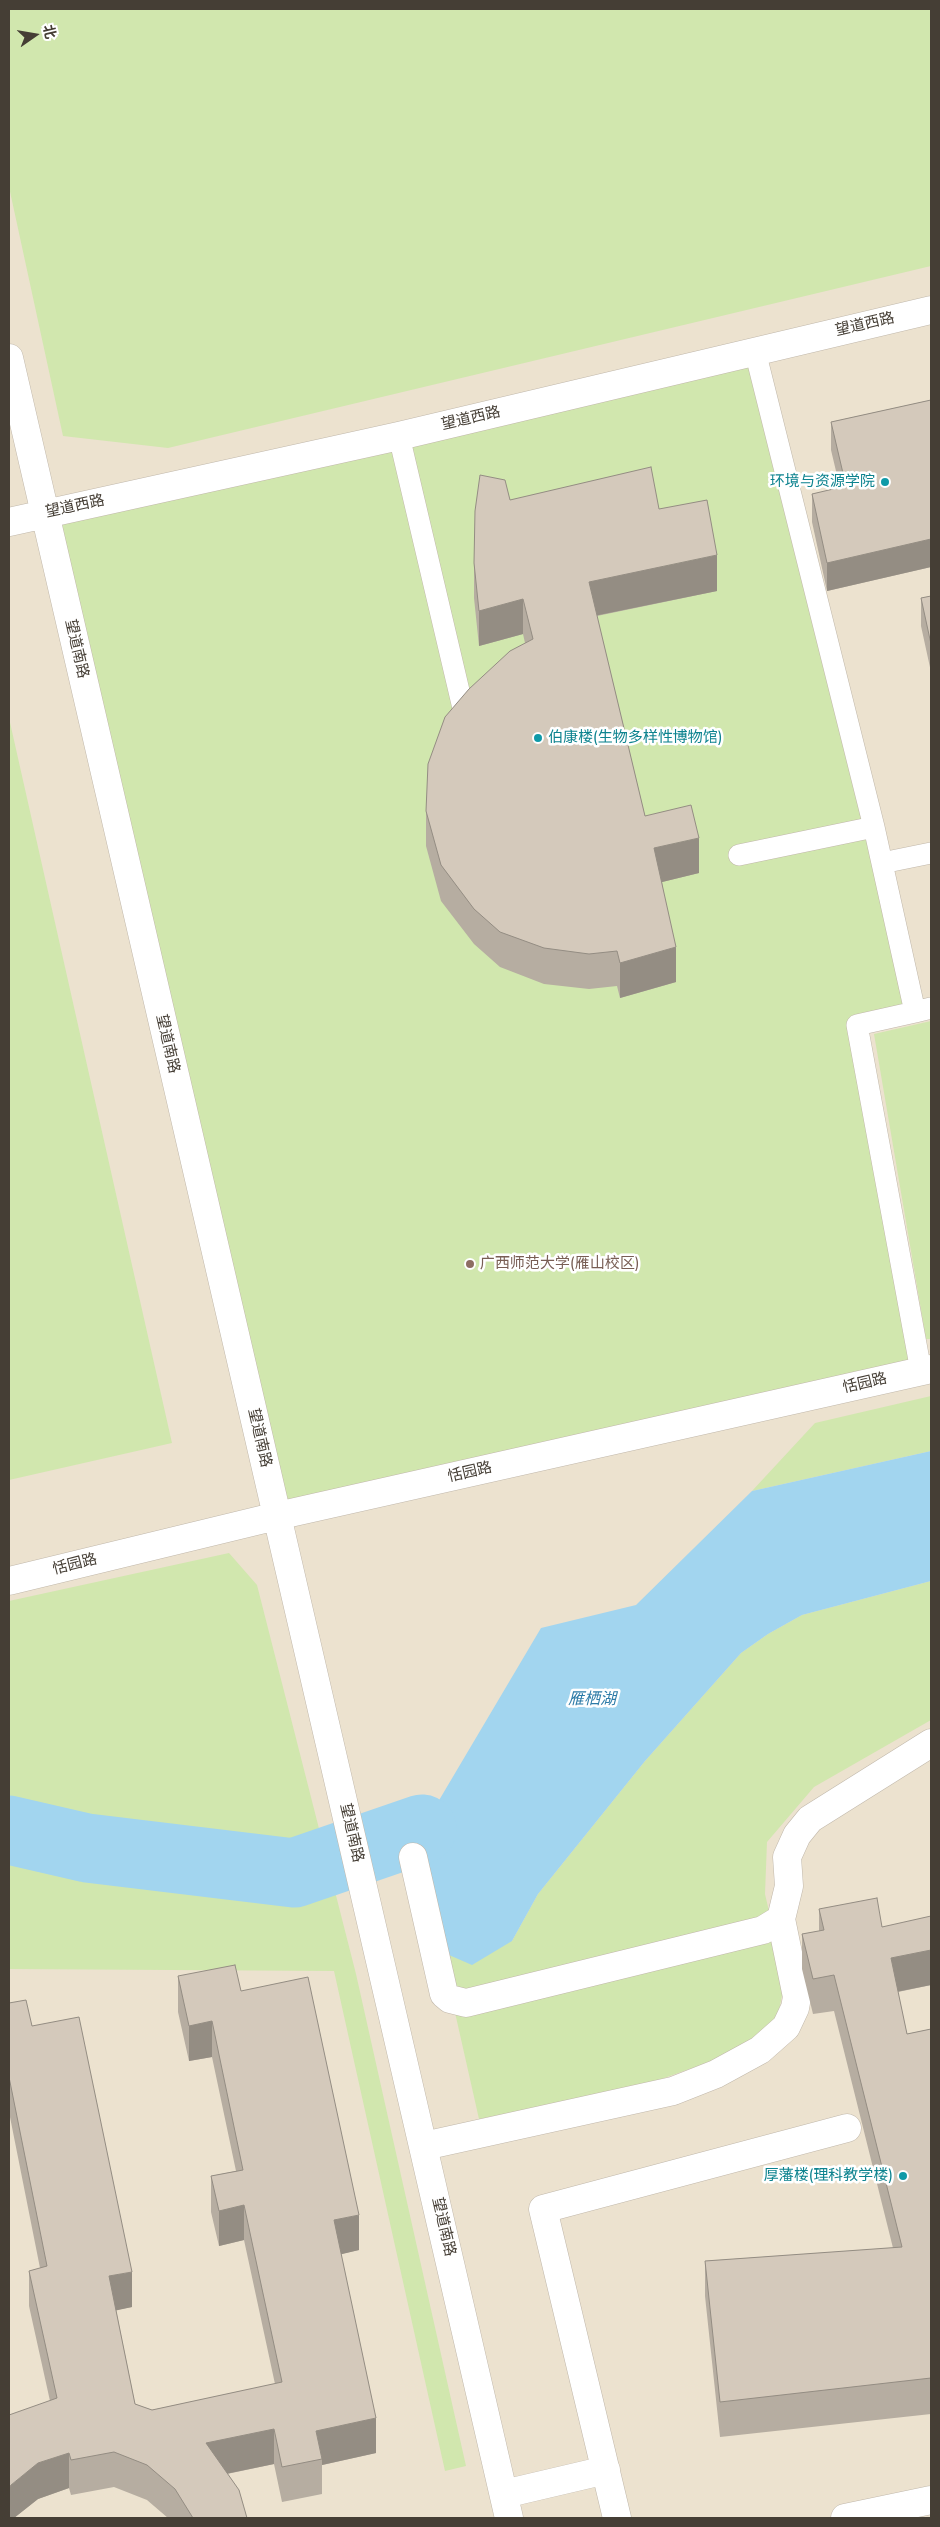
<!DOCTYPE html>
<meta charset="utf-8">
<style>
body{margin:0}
#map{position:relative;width:940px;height:2527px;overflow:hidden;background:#f3eee6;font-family:Jost,"Noto Sans SC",sans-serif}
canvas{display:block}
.frame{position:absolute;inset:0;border:10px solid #453e35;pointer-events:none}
.north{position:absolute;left:10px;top:10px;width:50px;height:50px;-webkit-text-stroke:4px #fff;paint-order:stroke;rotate:77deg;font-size:14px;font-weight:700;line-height:20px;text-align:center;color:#453e35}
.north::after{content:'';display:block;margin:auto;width:18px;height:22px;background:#453e35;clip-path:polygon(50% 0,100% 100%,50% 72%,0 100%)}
</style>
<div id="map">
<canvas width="940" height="2527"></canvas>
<div class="frame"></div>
<div class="north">北</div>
</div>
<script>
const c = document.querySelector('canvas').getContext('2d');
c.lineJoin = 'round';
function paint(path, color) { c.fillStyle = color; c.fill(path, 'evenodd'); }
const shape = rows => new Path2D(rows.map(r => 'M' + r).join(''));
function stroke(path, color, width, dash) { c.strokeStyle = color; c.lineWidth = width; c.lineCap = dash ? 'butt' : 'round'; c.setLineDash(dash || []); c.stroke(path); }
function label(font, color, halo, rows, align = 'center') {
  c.font = font + ' Jost,"Noto Sans SC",sans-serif'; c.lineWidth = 5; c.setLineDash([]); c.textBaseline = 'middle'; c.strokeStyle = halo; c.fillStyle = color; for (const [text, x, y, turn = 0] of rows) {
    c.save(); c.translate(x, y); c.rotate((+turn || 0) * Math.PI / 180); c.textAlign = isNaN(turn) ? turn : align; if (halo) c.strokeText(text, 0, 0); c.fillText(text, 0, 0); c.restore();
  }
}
const education = shape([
 [9,9,931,9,931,2518,9,2518]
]);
const green = shape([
 [9,9,931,9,931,266,168,448,63,436,9,187],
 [755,351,915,1012,858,1025,921,1371,277,1516,44,514],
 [9,718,172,1443,9,1480],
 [931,1021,931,1339,926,1339,874,1034],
 [931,1396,931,1451,752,1491,815,1423],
 [229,1553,257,1585,356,1974,466,2466,445,2471,334,1971,9,1969,9,1601],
 [931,1581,931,1720,814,1787,767,1842,765,1894,785,1980,777,2021,740,2051,636,2088,479,2119,433,1915,512,1941,538,1894,645,1761,741,1653,768,1634,802,1615]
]);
const water = shape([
 [931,1451,931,1581,802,1615,768,1634,741,1653,645,1761,538,1894,512,1941,472,1965,449,1955,433,1915,422,1829,541,1628,636,1605,752,1491]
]);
const river = shape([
 [9,1830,87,1848,294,1873,422,1829]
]);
const lane = shape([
 [755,351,874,827,915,1012,931,1008],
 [399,436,463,708],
 [739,855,874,827],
 [882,863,931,853],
 [915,1012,857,1025,921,1371]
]);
const street = shape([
 [9,358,509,2518],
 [9,522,399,436,931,310],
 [9,1581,277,1516,931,1369],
 [413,1857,444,1994,450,1999,466,2003,763,1930,781,1919,789,1886,787,1857,797,1835,810,1819,931,1743],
 [424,2146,673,2091,716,2074,760,2050,786,2027,795,2008,797,1997,781,1919],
 [504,2494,606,2470],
 [617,2518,543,2209,847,2128],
 [845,2518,931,2500]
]);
const wall = shape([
 [931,400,931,567,827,591,812,522,812,494,840,488,831,450,831,422],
 [510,500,717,591,597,616,645,816,699,873,662,882,676,982,620,998,617,986,589,989,544,984,500,967,474,944,441,901,426,846,426,811,525,643,523,634,479,646,474,598,474,563],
 [931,596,931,672,921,626,921,598],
 [819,1909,882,1927,931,1950,931,1985,898,1992,907,2034,931,2029,931,2414,720,2437,705,2296,705,2261,893,2248,834,2011,813,2014,802,1969,802,1934,819,1931],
 [178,1976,241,1991,359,2250,341,2254,376,2453,322,2465,322,2494,282,2502,274,2464,227,2474,247,2518,168,2518,147,2500,114,2487,71,2495,69,2488,38,2499,14,2518,9,2518,50,2401,29,2306,29,2271,40,2268,9,2112,9,2003,32,2026,132,2307,116,2310,135,2404,152,2410,275,2384,244,2240,219,2246,211,2212,211,2176,236,2171,212,2057,189,2061,178,2012]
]);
const shadedWall = shape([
 [931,539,931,567,827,591,827,563],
 [717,555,717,591,589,617,589,582],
 [523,599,523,634,479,646,479,611],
 [699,838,699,873,654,884,654,848],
 [676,947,676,982,620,998,620,963],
 [931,1950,931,1985,891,1993,891,1958],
 [212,2021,212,2057,189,2061,189,2026],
 [244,2205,244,2240,219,2246,219,2211],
 [359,2215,359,2250,334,2256,334,2220],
 [132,2272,132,2307,109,2312,109,2276],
 [376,2418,376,2453,322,2465,322,2459,316,2431],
 [274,2429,274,2464,206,2478,206,2443],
 [69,2453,69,2488,38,2499,14,2518,9,2518,9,2488,11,2485,38,2463]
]);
const building = shape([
 [931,400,931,539,827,563,812,494,846,486,831,422,931,400],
 [651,467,659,509,707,500,717,555,589,582,645,816,691,805,699,838,654,848,676,947,620,963,617,951,589,954,544,948,500,932,474,909,441,865,426,811,428,764,445,717,469,689,510,651,533,639,523,599,479,611,474,563,475,511,480,475,505,480,510,500,651,467],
 [931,596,931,644,921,598,931,596],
 [877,1898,882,1927,931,1916,931,1950,891,1958,907,2034,931,2029,931,2378,720,2402,705,2261,902,2247,834,1975,813,1979,802,1934,824,1930,819,1909,877,1898],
 [235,1965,241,1991,308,1977,359,2215,334,2220,376,2418,316,2431,322,2459,282,2467,274,2429,206,2443,239,2490,247,2518,193,2518,175,2489,147,2465,114,2452,71,2460,69,2453,38,2463,11,2485,9,2488,9,2415,57,2398,29,2271,47,2266,9,2077,9,2003,26,2000,32,2026,79,2017,132,2272,109,2276,135,2404,152,2410,282,2382,244,2205,219,2211,211,2176,243,2170,212,2021,189,2026,178,1976,235,1965]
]);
const markers = [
 [885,482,5,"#0f9aa8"],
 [538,738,5,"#0f9aa8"],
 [470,1264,5,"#8d6e63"],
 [903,2176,5,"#0f9aa8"]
];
const streetNames = [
 ["望道西路",865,325,-13],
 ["望道西路",471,419,-13],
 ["望道西路",75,507,-12],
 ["望道南路",76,649,77],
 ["望道南路",167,1044,77],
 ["恬园路",865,1384,-13],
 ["望道南路",259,1438,77],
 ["恬园路",470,1473,-13],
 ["恬园路",75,1565,-14],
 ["望道南路",351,1833,77],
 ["望道南路",443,2227,77]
];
const cultureNames = [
 ["环境与资源学院",875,482],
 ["伯康楼(生物多样性博物馆)",548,738,"left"],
 ["厚藩楼(理科教学楼)",893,2176]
];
const educationNames = [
 ["广西师范大学(雁山校区)",480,1264]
];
const waterNames = [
 ["雁栖湖",592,1700]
];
paint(education, '#ece2cf');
paint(green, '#d1e7ae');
paint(water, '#a2d5ef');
stroke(river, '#a2d5ef', 69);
stroke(lane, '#c1b8ab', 22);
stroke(street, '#c1b8ab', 29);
stroke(lane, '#fff', 21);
stroke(street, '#fff', 28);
paint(wall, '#b6ada1');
paint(shadedWall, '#948d83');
paint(building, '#d4c9bb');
stroke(building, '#948d83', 1);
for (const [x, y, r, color] of markers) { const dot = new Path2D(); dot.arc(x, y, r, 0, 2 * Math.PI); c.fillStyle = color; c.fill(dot); stroke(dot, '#fff', 2); }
label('15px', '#453e35', '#fff', streetNames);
label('15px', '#0d838f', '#fff', cultureNames, 'right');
label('15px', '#785e54', '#fff', educationNames, 'left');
label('italic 16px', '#2e7ca8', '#fff', waterNames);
</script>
